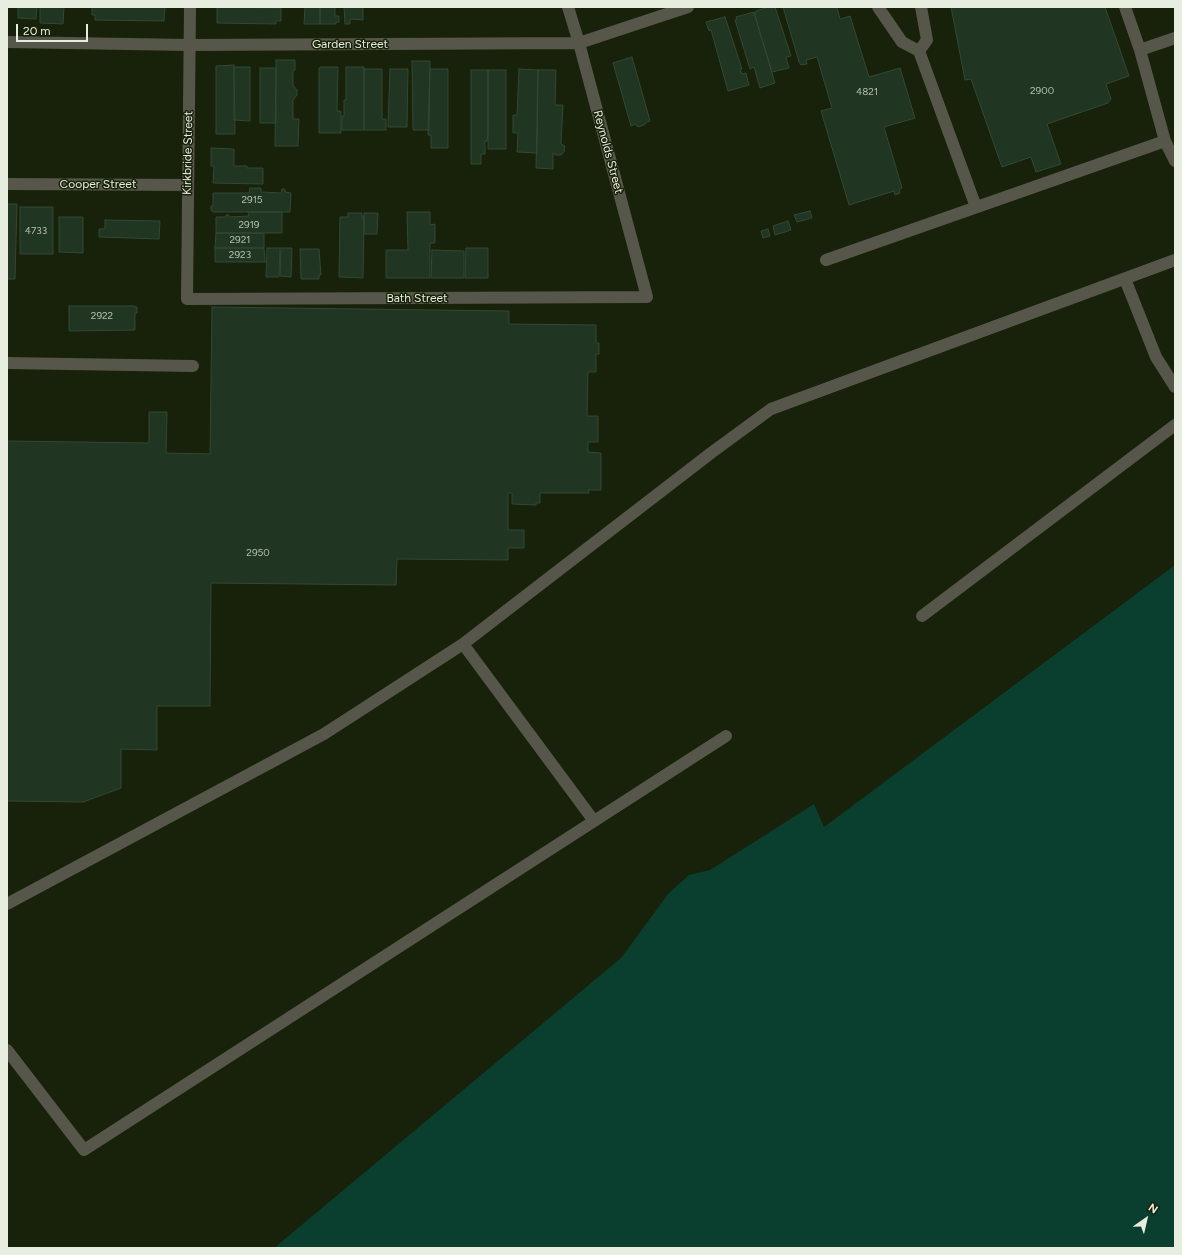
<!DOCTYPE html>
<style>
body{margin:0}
#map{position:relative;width:1182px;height:1255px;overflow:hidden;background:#182109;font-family:Figtree,sans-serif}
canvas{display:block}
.frame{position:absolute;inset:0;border:8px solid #e7eedf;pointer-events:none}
.north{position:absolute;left:1126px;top:1199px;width:40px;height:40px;-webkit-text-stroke:3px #182109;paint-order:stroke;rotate:34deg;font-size:11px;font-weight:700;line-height:16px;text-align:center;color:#e7eedf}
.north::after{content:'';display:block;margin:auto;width:14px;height:18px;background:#e7eedf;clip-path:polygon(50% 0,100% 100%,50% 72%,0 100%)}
.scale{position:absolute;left:16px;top:24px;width:72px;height:18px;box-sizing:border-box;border:2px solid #e7eedf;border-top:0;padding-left:5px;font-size:12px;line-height:14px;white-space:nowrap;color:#e7eedf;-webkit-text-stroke:3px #182109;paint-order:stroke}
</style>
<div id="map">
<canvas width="1182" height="1255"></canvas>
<div class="frame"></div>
<div class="north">N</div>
<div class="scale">20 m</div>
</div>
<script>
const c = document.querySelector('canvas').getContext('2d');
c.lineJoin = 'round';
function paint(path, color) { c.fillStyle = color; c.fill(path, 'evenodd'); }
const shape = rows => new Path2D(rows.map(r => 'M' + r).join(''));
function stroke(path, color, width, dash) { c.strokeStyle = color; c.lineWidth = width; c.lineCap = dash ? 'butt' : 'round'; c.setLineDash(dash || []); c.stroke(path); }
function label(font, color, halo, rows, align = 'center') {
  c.font = font + ' Figtree,sans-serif'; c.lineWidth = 3; c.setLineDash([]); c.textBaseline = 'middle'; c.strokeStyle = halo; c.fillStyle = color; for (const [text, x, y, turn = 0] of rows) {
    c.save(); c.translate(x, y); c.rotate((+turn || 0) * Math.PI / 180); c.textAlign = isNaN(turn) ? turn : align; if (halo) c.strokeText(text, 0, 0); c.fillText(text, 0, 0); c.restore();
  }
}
const water = shape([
 [1175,565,1175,1248,274,1248,621,958,668,894,689,875,710,870,814,804,824,827]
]);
const building = shape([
 [18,7,37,7,36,19,18,18,18,7],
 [40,7,64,7,63,24,40,23,40,7],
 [92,7,165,7,164,21,95,20,95,15,92,15,92,7],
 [217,7,281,8,281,21,276,21,276,24,217,23,217,7],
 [305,7,320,7,320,24,304,24,305,7],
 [320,7,335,7,335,16,339,16,339,22,336,22,336,24,320,24,320,7],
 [344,7,363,7,363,20,350,19,350,24,345,24,344,7],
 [768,7,775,7,791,56,786,57,789,68,772,72,754,13,756,13,756,11,768,7],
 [783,7,837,7,840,19,850,16,869,77,900,68,915,118,884,127,902,188,899,190,900,193,895,195,894,191,849,205,821,111,832,108,817,57,806,60,807,64,801,65,799,62,783,7],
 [951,7,1105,7,1129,76,1106,84,1111,99,1108,103,1047,124,1061,164,1036,172,1031,157,1002,167,971,79,965,80,951,7],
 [754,12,775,83,760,88,754,67,750,69,735,20,737,19,736,17,754,12],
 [725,17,742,69,740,69,742,74,746,73,749,85,728,91,711,30,709,31,706,22,725,17],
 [632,57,650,121,647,122,644,125,638,127,635,124,631,126,613,63,632,57],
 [276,60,295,60,295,70,293,71,293,85,297,90,297,95,293,100,293,119,299,119,298,146,275,146,276,60],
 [412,61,430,61,429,130,413,130,412,61],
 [234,65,235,134,216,134,216,66,234,65],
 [234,67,250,67,250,121,234,120,234,67],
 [321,67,338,67,337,111,341,111,341,133,319,133,319,68,320,68,321,67],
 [346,67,364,67,364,130,342,130,342,116,344,116,344,100,346,100,346,67],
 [260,68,276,68,276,123,260,123,260,68],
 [364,69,382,69,382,119,386,119,386,130,364,130,364,69],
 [390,69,408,69,407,127,388,127,390,69],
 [430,69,448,69,448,148,431,148,431,135,428,135,430,69],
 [519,69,538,70,537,153,517,152,518,133,513,133,513,115,517,115,519,69],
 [471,70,488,70,488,133,487,141,485,141,485,154,481,154,481,164,471,164,471,70],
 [488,70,506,70,506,149,488,149,488,70],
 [538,70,556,70,555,105,563,105,561,144,565,146,564,152,561,155,556,155,553,153,553,169,536,168,538,70],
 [211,148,234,149,234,166,247,166,247,168,263,168,263,184,213,183,214,166,211,166,211,148],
 [250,188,261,188,261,192,281,193,282,189,285,189,285,192,291,193,290,212,213,212,211,210,211,206,213,206,213,193,249,193,250,188],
 [7,204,17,204,15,279,7,279,7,204],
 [20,207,53,207,53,254,20,254,20,207],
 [810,211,812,218,797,222,794,215,810,211],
 [248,212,282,212,282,233,216,233,216,217,226,217,226,215,229,215,229,217,249,216,248,212],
 [407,212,430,212,430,225,435,224,435,243,430,243,430,278,386,278,386,250,408,250,407,212],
 [348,213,362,213,362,217,364,217,363,278,339,277,340,217,348,217,348,213],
 [364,213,378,213,377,234,364,234,364,213],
 [59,217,83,217,83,253,59,252,59,217],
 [105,220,160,221,159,239,99,237,99,229,105,229,105,220],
 [788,221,791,230,775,235,773,226,788,221],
 [768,229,770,236,763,238,761,231,768,229],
 [216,233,264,233,264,248,215,248,216,233],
 [215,248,264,248,265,262,215,262,215,248],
 [267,248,280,248,279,277,266,277,267,248],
 [281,248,292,248,291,277,280,276,281,248],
 [466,248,488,248,488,278,465,278,466,248],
 [300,249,319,249,321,275,319,275,319,279,301,279,300,249],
 [432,250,464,251,464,278,431,278,432,250],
 [69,306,135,306,135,307,137,307,137,313,135,313,135,330,69,331,69,306],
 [212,307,509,311,509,324,596,325,596,343,599,343,599,354,596,354,596,372,588,372,587,416,598,416,598,442,588,442,588,452,601,453,601,490,588,490,589,493,540,493,540,503,536,503,536,505,512,504,512,493,508,493,508,530,524,530,524,548,508,548,508,560,397,559,396,585,211,583,210,706,157,706,157,750,121,749,121,788,83,802,7,801,7,441,149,443,149,412,167,412,166,453,210,454,212,307]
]);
const minor = shape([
 [190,7,187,299,647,297,579,43,568,7],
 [878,7,902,42,919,51,976,207],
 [7,42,189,45,579,43,688,7],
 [1140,50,1175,38],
 [919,51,927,40,921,7],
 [1165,141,1175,161],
 [7,184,188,185],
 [826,260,1165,141,1140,50,1125,7],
 [1125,279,1156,357,1175,387],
 [7,363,193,366],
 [922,616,1175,425],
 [463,644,594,821],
 [7,904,324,734,463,644,711,453,771,409,1175,260],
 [7,1050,84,1150,726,736]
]);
const numberNames = [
 ["2900",1042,91],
 ["4821",867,92],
 ["2915",252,200],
 ["2919",249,225],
 ["4733",36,231],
 ["2921",240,240],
 ["2923",240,255],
 ["2922",102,316],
 ["2950",258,553]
];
const streetNames = [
 ["Garden Street",350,44],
 ["Reynolds Street",608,152,75],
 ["Kirkbride Street",188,153,-89],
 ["Cooper Street",98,184],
 ["Bath Street",417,298]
];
paint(water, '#0a3e2e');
paint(building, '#203522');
stroke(building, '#324935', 1);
stroke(minor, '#57564a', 12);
label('10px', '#b5c0b0', null, numberNames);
label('12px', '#e7eedf', '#182109', streetNames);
</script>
